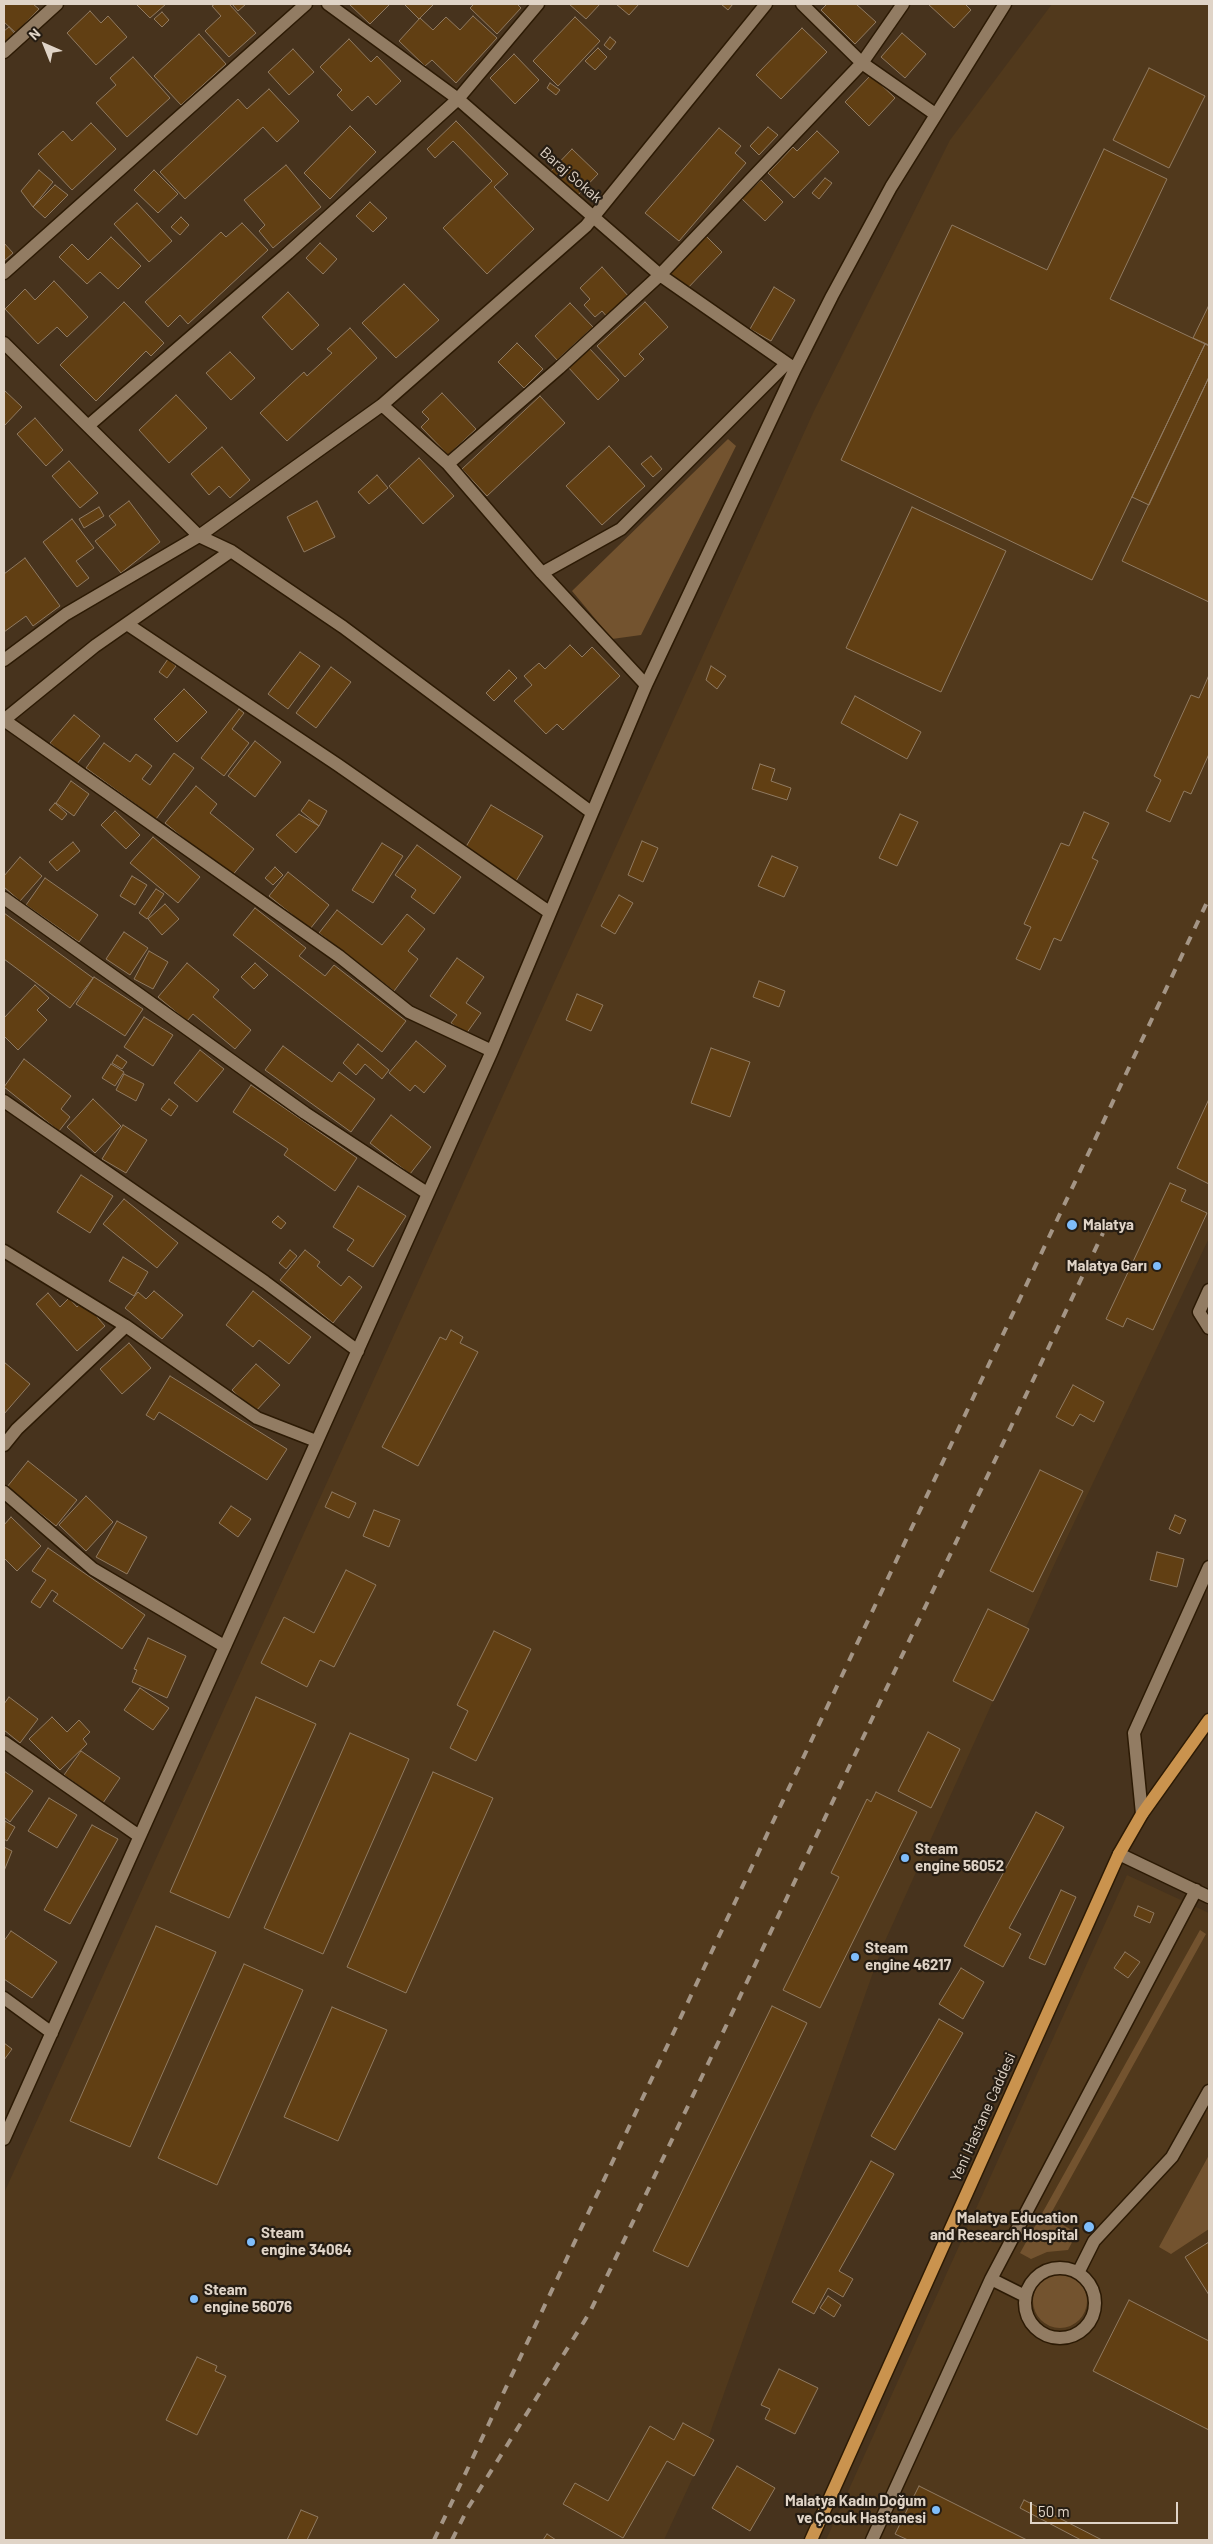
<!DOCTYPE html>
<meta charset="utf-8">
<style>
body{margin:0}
#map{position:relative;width:1213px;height:2544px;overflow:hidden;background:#47331d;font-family:Barlow,sans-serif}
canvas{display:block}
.frame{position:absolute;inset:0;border:5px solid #e0d4c7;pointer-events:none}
.north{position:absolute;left:20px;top:20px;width:50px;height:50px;-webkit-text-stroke:4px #261d13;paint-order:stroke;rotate:316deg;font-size:14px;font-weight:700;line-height:20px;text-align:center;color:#e0d4c7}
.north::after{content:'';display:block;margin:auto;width:18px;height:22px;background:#e0d4c7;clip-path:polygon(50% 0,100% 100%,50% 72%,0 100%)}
.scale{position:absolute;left:1030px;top:2502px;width:148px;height:22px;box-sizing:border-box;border:2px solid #e0d4c7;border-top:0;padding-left:6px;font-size:15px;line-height:18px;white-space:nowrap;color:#e0d4c7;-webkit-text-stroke:4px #261d13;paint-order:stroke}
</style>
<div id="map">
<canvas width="1213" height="2544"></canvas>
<div class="frame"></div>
<div class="north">N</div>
<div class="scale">50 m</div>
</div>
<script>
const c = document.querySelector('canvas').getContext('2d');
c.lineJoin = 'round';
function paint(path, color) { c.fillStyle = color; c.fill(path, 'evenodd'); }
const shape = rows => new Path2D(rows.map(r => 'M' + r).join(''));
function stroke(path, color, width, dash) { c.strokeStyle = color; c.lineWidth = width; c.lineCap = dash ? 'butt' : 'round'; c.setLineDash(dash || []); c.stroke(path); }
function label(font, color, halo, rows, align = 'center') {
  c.font = font + ' Barlow,sans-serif'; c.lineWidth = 4.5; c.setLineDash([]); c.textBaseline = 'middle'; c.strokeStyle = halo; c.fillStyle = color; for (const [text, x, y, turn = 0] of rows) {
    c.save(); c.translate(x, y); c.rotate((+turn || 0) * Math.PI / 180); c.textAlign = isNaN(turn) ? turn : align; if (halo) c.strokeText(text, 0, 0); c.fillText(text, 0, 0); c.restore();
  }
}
const built = shape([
 [1052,4,1209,4,1209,1238,1055,1563,881,1950,699,2464,664,2540,4,2540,4,2193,813,413,950,140],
 [1127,1875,1209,1913,1209,2540,826,2540]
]);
const green = shape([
 [728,439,736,446,641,635,612,639,572,591],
 [1200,1930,1206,1934,1049,2217,1077,2233,1068,2250,1047,2252,1031,2259,1020,2253],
 [1209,2155,1209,2229,1171,2254,1159,2247],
 '1033 2301a27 27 0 1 1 54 0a27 27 0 1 1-54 0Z'
]);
const building = shape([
 [4,4,33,4,39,9,16,33,4,22,4,4],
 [136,4,166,4,150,18,136,4],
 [215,4,229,4,256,33,229,57,205,31,221,16,212,6,215,4],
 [232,4,246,4,238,11,232,4],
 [349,4,390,4,370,24,349,4],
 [404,4,434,4,419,19,404,4],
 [474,4,517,4,521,8,497,34,470,8,474,4],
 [569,4,600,4,586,19,569,4],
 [616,4,639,4,629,15,616,4],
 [721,4,733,4,728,10,721,4],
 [827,4,856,4,876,22,855,44,821,10,827,4],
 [928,4,965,4,971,10,954,28,928,4],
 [90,11,101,23,108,16,127,37,96,65,67,33,90,11],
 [162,12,169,20,162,27,154,19,162,12],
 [473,16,497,38,456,83,432,60,425,66,399,41,420,18,433,30,446,17,460,30,473,16],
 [575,17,600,41,558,86,533,61,575,17],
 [9,27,15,34,4,44,4,31,9,27],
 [802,28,827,52,781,99,756,75,802,28],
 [902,33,926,54,905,78,881,57,902,33],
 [199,34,226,64,181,105,154,76,199,34],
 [610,37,616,42,610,50,604,45,610,37],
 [349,39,371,62,377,56,401,81,376,105,368,96,352,111,337,95,342,90,320,67,349,39],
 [598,48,607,57,595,70,585,61,598,48],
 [293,49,314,72,289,95,268,72,293,49],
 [514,54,539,80,515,104,490,78,514,54],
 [133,57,170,98,127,137,96,103,116,85,110,78,133,57],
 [1149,68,1205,96,1169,168,1113,140,1149,68],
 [871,75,895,98,869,126,845,102,871,75],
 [550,83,560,90,556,95,547,88,550,83],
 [269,89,299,121,277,142,263,127,185,199,160,172,238,99,247,109,269,89],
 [456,121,508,174,494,187,534,229,487,274,443,228,492,181,453,141,435,158,427,149,456,121],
 [91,123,116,149,72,190,38,154,63,131,72,141,91,123],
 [350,126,376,152,330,199,304,173,350,126],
 [768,127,778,135,759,155,750,146,768,127],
 [719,128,741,146,735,153,746,163,679,241,645,213,719,128],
 [817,131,839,152,794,198,768,173,793,147,797,151,817,131],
 [572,149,598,174,576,197,550,172,572,149],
 [1104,149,1167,179,1110,299,1205,344,1092,580,841,460,952,225,1047,270,1104,149],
 [286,165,321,207,273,248,259,231,265,225,244,200,286,165],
 [39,170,53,182,33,207,21,191,39,170],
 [154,170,178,194,158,213,134,190,154,170],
 [825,178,832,183,819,199,812,193,825,178],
 [761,180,783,202,765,221,742,199,761,180],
 [55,185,68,195,45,218,33,207,55,185],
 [370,202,387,218,373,232,356,216,370,202],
 [137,203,172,241,149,262,114,224,137,203],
 [181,217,189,225,180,235,171,227,181,217],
 [242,223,268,250,188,324,180,315,168,327,145,302,221,232,226,237,242,223],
 [706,236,722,252,686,290,670,274,706,236],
 [111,237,141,266,118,289,100,272,87,284,59,257,72,244,88,260,111,237],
 [4,243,13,253,4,261,4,243],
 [320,243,337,259,323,274,306,258,320,243],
 [602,267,630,298,608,318,602,311,595,317,584,305,590,299,580,288,602,267],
 [54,281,88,317,67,337,57,327,38,344,5,309,25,289,35,300,54,281],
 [404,284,439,320,396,358,362,323,404,284],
 [774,287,795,300,771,341,750,329,774,287],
 [288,292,319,325,292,350,262,317,288,292],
 [124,302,164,343,151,356,146,351,96,401,60,365,124,302],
 [645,302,668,327,639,354,644,359,625,377,597,346,645,302],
 [570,303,593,327,557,360,535,336,570,303],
 [1209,305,1209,345,1193,338,1209,305],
 [350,328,377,358,287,441,260,413,304,372,307,376,332,353,327,349,350,328],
 [517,343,543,369,524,388,498,362,517,343],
 [1205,344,1209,346,1209,377,1149,505,1132,497,1205,344],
 [589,348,619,380,598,400,568,367,589,348],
 [230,352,255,378,231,400,206,373,230,352],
 [1209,377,1209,602,1122,561,1209,377],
 [4,390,22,407,4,426,4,390],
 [442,393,476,429,448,455,421,427,429,419,422,412,442,393],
 [176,395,207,428,169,463,139,430,176,395],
 [540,396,565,423,487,496,462,469,540,396],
 [35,418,63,450,46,466,17,434,35,418],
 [609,446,645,486,602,525,566,486,609,446],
 [222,447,250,480,230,498,219,486,209,495,191,474,222,447],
 [651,456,662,469,653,477,641,464,651,456],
 [419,458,454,496,423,524,389,486,419,458],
 [69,461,98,493,80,508,52,476,69,461],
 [377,475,388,488,369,504,358,492,377,475],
 [129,501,160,542,121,573,95,541,116,525,109,516,129,501],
 [317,501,335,537,304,552,287,517,317,501],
 [99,507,104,516,84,528,79,519,99,507],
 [912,507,1006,551,941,692,846,648,912,507],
 [72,519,94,548,76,561,89,578,77,587,43,542,72,519],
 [25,558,60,606,33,626,26,616,4,632,4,574,25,558],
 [570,645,582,657,592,647,620,676,563,730,557,724,546,734,514,701,532,685,524,676,539,663,545,669,570,645],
 [300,652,320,666,288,709,268,694,300,652],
 [168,659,176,666,167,678,159,672,168,659],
 [711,666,726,676,717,689,706,680,711,666],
 [331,667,351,682,316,728,296,713,331,667],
 [509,670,517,678,494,701,486,693,509,670],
 [1209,675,1209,754,1191,794,1184,791,1170,822,1146,811,1161,780,1154,776,1191,695,1199,698,1209,675],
 [184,689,207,712,177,742,154,719,184,689],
 [855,696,921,732,907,759,841,723,855,696],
 [239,709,244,713,232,729,249,743,224,776,201,758,239,709],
 [74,715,100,736,76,765,50,743,74,715],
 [255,741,281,762,255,797,228,776,255,741],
 [104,743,130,762,136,754,152,766,142,779,150,785,174,753,194,768,156,819,86,768,104,743],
 [760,764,775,769,771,781,791,788,787,800,752,789,760,764],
 [71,781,89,794,74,816,56,803,71,781],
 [196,786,217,804,210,813,254,849,231,877,165,823,196,786],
 [309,800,327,811,319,826,301,811,309,800],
 [55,803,67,814,62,820,49,810,55,803],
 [491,805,543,836,516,881,464,850,491,805],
 [115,811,140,835,126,849,101,825,115,811],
 [1084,812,1109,823,1092,858,1098,861,1061,941,1054,938,1040,970,1016,959,1031,927,1024,924,1061,843,1069,846,1084,812],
 [299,814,319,826,296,853,276,835,299,814],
 [900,814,918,822,897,866,879,858,900,814],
 [153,837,200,877,178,903,130,863,153,837],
 [642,841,658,848,643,882,628,875,642,841],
 [73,842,80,851,57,871,49,862,73,842],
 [382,843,403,856,373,903,352,890,382,843],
 [417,845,461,877,434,914,411,897,416,890,395,875,417,845],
 [772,856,798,867,784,897,758,886,772,856],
 [20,857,42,876,20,901,4,887,4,876,20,857],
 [275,867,283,875,273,885,265,878,275,867],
 [288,872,329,905,310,929,269,896,288,872],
 [132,876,147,885,135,905,120,896,132,876],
 [45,878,98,915,79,942,26,905,45,878],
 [156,889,164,894,147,919,139,913,156,889],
 [619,895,633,903,615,934,601,926,619,895],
 [165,904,179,919,162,935,148,919,165,904],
 [255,908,306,948,299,956,325,976,334,965,406,1021,382,1052,233,935,255,908],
 [337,910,382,945,407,914,425,929,408,951,418,959,394,991,319,933,337,910],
 [4,913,93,978,70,1008,4,959,4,913],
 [124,932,148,948,130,975,106,959,124,932],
 [149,951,168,962,153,989,134,979,149,951],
 [457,958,484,977,466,1003,481,1013,466,1034,451,1023,457,1015,430,996,457,958],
 [187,963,219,990,213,997,251,1030,235,1049,193,1014,187,1021,158,997,187,963],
 [255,963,268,975,254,989,241,977,255,963],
 [94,977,143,1009,125,1036,76,1004,94,977],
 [759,981,785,991,779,1007,753,997,759,981],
 [35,985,49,998,37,1010,47,1020,18,1050,4,1036,4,1018,35,985],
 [577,994,603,1005,591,1031,566,1020,577,994],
 [144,1017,173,1035,153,1066,124,1047,144,1017],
 [416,1041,446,1066,424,1093,415,1085,410,1091,389,1073,416,1041],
 [358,1044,389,1070,382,1079,365,1064,356,1075,343,1063,358,1044],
 [283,1046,332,1082,339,1072,375,1099,351,1132,265,1070,283,1046],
 [711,1048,750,1062,730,1117,691,1103,711,1048],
 [200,1050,224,1069,197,1102,174,1083,200,1050],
 [117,1055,127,1062,122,1069,112,1063,117,1055],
 [24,1059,71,1096,61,1109,70,1117,59,1131,4,1087,24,1059],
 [111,1064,124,1072,115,1086,102,1078,111,1064],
 [124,1074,144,1084,136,1101,116,1090,124,1074],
 [251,1085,357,1158,335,1191,284,1155,288,1149,233,1112,251,1085],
 [93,1099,121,1126,95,1153,67,1127,93,1099],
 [169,1099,178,1106,171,1116,161,1109,169,1099],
 [1209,1099,1209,1184,1177,1168,1209,1099],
 [391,1115,431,1147,410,1174,370,1143,391,1115],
 [123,1125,147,1140,126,1173,102,1159,123,1125],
 [81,1175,113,1196,90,1233,57,1212,81,1175],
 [1170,1183,1186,1190,1181,1201,1207,1213,1153,1330,1127,1318,1123,1327,1106,1319,1170,1183],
 [358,1186,406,1216,373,1267,347,1250,354,1240,333,1227,358,1186],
 [124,1199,178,1243,157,1268,103,1224,124,1199],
 [278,1216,286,1223,281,1229,272,1222,278,1216],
 [290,1250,297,1256,286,1269,279,1263,290,1250],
 [305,1250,320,1262,317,1266,341,1286,349,1276,362,1287,333,1323,280,1280,305,1250],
 [123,1257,148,1272,134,1296,109,1281,123,1257],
 [154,1291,183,1315,162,1339,125,1308,138,1292,146,1299,154,1291],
 [253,1291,311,1337,289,1364,259,1340,253,1347,226,1325,253,1291],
 [48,1293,60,1307,69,1298,77,1307,83,1301,105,1326,77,1351,36,1304,48,1293],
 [451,1330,463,1337,460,1343,478,1352,418,1466,382,1447,440,1337,446,1340,451,1330],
 [129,1343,151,1368,122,1394,100,1369,129,1343],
 [4,1362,30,1384,4,1414,4,1362],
 [256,1364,280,1385,255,1412,232,1390,256,1364],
 [170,1376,287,1449,267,1480,159,1412,154,1420,146,1415,170,1376],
 [1073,1385,1104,1402,1094,1422,1080,1414,1073,1426,1056,1417,1073,1385],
 [28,1461,77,1500,56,1526,7,1487,28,1461],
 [1040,1470,1083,1491,1033,1592,990,1571,1040,1470],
 [332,1492,356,1503,349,1518,325,1507,332,1492],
 [86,1496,113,1522,86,1551,59,1525,86,1496],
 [231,1506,251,1519,238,1537,219,1523,231,1506],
 [374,1510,400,1520,389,1547,363,1536,374,1510],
 [1175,1515,1186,1520,1180,1534,1169,1529,1175,1515],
 [11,1517,41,1546,17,1571,4,1558,4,1525,11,1517],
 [117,1521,147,1537,127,1574,96,1557,117,1521],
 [48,1548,145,1615,122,1649,53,1601,58,1594,52,1590,40,1608,31,1602,46,1580,32,1571,48,1548],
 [1157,1552,1184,1559,1177,1587,1150,1580,1157,1552],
 [346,1570,376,1585,334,1667,320,1660,307,1687,261,1663,284,1617,314,1633,346,1570],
 [988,1609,1029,1629,993,1701,953,1681,988,1609],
 [494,1631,531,1649,476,1761,450,1748,468,1711,457,1705,494,1631],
 [148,1638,186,1656,167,1698,132,1682,137,1670,134,1669,148,1638],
 [140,1688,169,1708,153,1730,124,1710,140,1688],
 [9,1697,38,1719,20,1743,4,1730,4,1704,9,1697],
 [256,1697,316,1724,229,1918,170,1892,256,1697],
 [52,1717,67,1732,79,1720,90,1732,83,1739,87,1744,60,1770,29,1739,52,1717],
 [928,1732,960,1749,931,1808,898,1791,928,1732],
 [350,1733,409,1759,323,1954,264,1928,350,1733],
 [81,1751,120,1778,103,1803,64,1775,81,1751],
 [4,1771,33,1791,10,1822,4,1817,4,1771],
 [433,1772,493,1798,406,1993,347,1967,433,1772],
 [876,1792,917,1812,820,2008,783,1990,839,1877,831,1873,867,1799,871,1802,876,1792],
 [49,1798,77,1815,57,1848,28,1831,49,1798],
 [1036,1812,1064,1827,1009,1928,1021,1934,1003,1967,964,1946,1036,1812],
 [5,1821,15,1827,7,1841,4,1839,5,1821],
 [92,1825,118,1839,70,1924,44,1910,92,1825],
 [4,1847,12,1851,4,1871,4,1847],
 [1061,1890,1076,1897,1045,1965,1029,1958,1061,1890],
 [1138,1906,1154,1913,1150,1923,1134,1916,1138,1906],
 [156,1926,216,1952,130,2147,70,2121,156,1926],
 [11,1931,57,1962,32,1998,4,1979,4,1941,11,1931],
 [1125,1952,1140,1962,1128,1978,1114,1968,1125,1952],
 [244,1964,303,1990,217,2185,158,2158,244,1964],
 [961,1968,984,1982,963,2019,939,2004,961,1968],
 [772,2006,807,2023,688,2267,653,2251,772,2006],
 [332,2007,387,2030,338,2141,284,2117,332,2007],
 [939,2019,963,2033,895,2150,871,2136,939,2019],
 [4,2043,12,2049,4,2060,4,2043],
 [871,2161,894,2174,839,2271,853,2279,843,2297,828,2288,814,2314,792,2302,871,2161],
 [1209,2242,1209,2295,1185,2257,1209,2242],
 [828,2296,841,2305,834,2317,820,2308,828,2296],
 [1129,2300,1209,2341,1209,2430,1093,2371,1129,2300],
 [197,2357,217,2366,215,2371,226,2376,197,2435,166,2420,197,2357],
 [779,2369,818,2388,795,2434,765,2419,770,2409,761,2405,779,2369],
 [683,2423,714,2440,694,2476,667,2461,623,2538,563,2504,575,2483,608,2501,650,2426,674,2440,683,2423],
 [737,2466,775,2488,750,2531,712,2508,737,2466],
 [919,2486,1027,2540,908,2540,895,2534,919,2486],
 [1024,2500,1102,2540,1081,2540,1020,2508,1024,2500],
 [301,2510,318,2517,307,2540,287,2540,301,2510],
 [547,2534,556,2540,543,2540,547,2534]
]);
const minor = shape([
 [328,4,458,99,660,275,795,369],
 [802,4,862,63,935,114],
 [4,52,57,4],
 [4,273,306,4],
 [4,343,199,536,231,551,343,627,591,812],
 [382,405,448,464,542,573,646,685],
 [88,426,288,253,458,99,538,4],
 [448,464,559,368,660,275,862,63,903,4],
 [542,573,621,529,786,364],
 [127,624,338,765,549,912],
 [4,660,66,614,199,536,382,405,586,226,766,4],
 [4,720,340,957,409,1012,492,1051],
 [4,720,95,646,231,551],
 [4,898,305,1113,427,1193],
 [4,1101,265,1282,358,1351],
 [4,1251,126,1326],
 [1209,1290,1199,1312,1209,1328],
 [4,1445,17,1429,126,1326,257,1418,316,1441],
 [4,1492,93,1569,224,1646],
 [4,1742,139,1836],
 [1142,1814,1134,1733,1209,1567],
 [1119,1854,1209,1897],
 [4,1998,52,2033],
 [4,2139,492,1051,646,685,795,369,832,296,891,187,1005,4],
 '1025 2303a35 35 0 1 1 70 0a35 35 0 1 1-70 0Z',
 [1078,2273,1094,2241,1172,2157,1209,2091],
 [1025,2296,991,2279,1196,1890],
 [872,2540,991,2279]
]);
const major = shape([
 [811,2540,1119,1854,1142,1814,1209,1720]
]);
const rail = shape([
 [434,2540,1209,898],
 [452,2540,468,2508,590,2312,1103,1233]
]);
const markers = [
 [1072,1225,6,"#7fbdfa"],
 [1157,1266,5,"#7fbdfa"],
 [905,1858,5,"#7fbdfa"],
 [855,1957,5,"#7fbdfa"],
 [1089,2227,6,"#7fbdfa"],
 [251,2242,5,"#7fbdfa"],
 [194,2299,5,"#7fbdfa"],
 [936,2510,5,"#7fbdfa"]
];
const streetNames = [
 ["Baraj Sokak",571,175,41],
 ["Yeni Hastane Caddesi",983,2117,-66]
];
const poiNames = [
 ["Malatya",1083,1225],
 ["Malatya Garı",1147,1266,"right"],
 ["Steam",915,1849],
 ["engine 56052",915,1866],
 ["Steam",865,1948],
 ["engine 46217",865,1965],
 ["Malatya Education",1078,2218,"right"],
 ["and Research Hospital",1078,2235,"right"],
 ["Steam",261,2233],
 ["engine 34064",261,2250],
 ["Steam",204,2290],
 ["engine 56076",204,2307],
 ["Malatya Kadın Doğum",926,2501,"right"],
 ["ve Çocuk Hastanesi",926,2518,"right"]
];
paint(built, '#51391c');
paint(green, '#73532f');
paint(building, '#613f13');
stroke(building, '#907a61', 1);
stroke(minor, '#2c1a04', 15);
stroke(major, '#2c1a04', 15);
stroke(minor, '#927c63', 12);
stroke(major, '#ca934e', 12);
stroke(rail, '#a49585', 4, [9, 9]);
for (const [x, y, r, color] of markers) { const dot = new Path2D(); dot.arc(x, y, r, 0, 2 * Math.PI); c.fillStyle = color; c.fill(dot); stroke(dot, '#261d13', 2); }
label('15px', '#e0d4c7', '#261d13', streetNames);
label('bold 15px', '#e0d4c7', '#261d13', poiNames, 'left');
</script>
